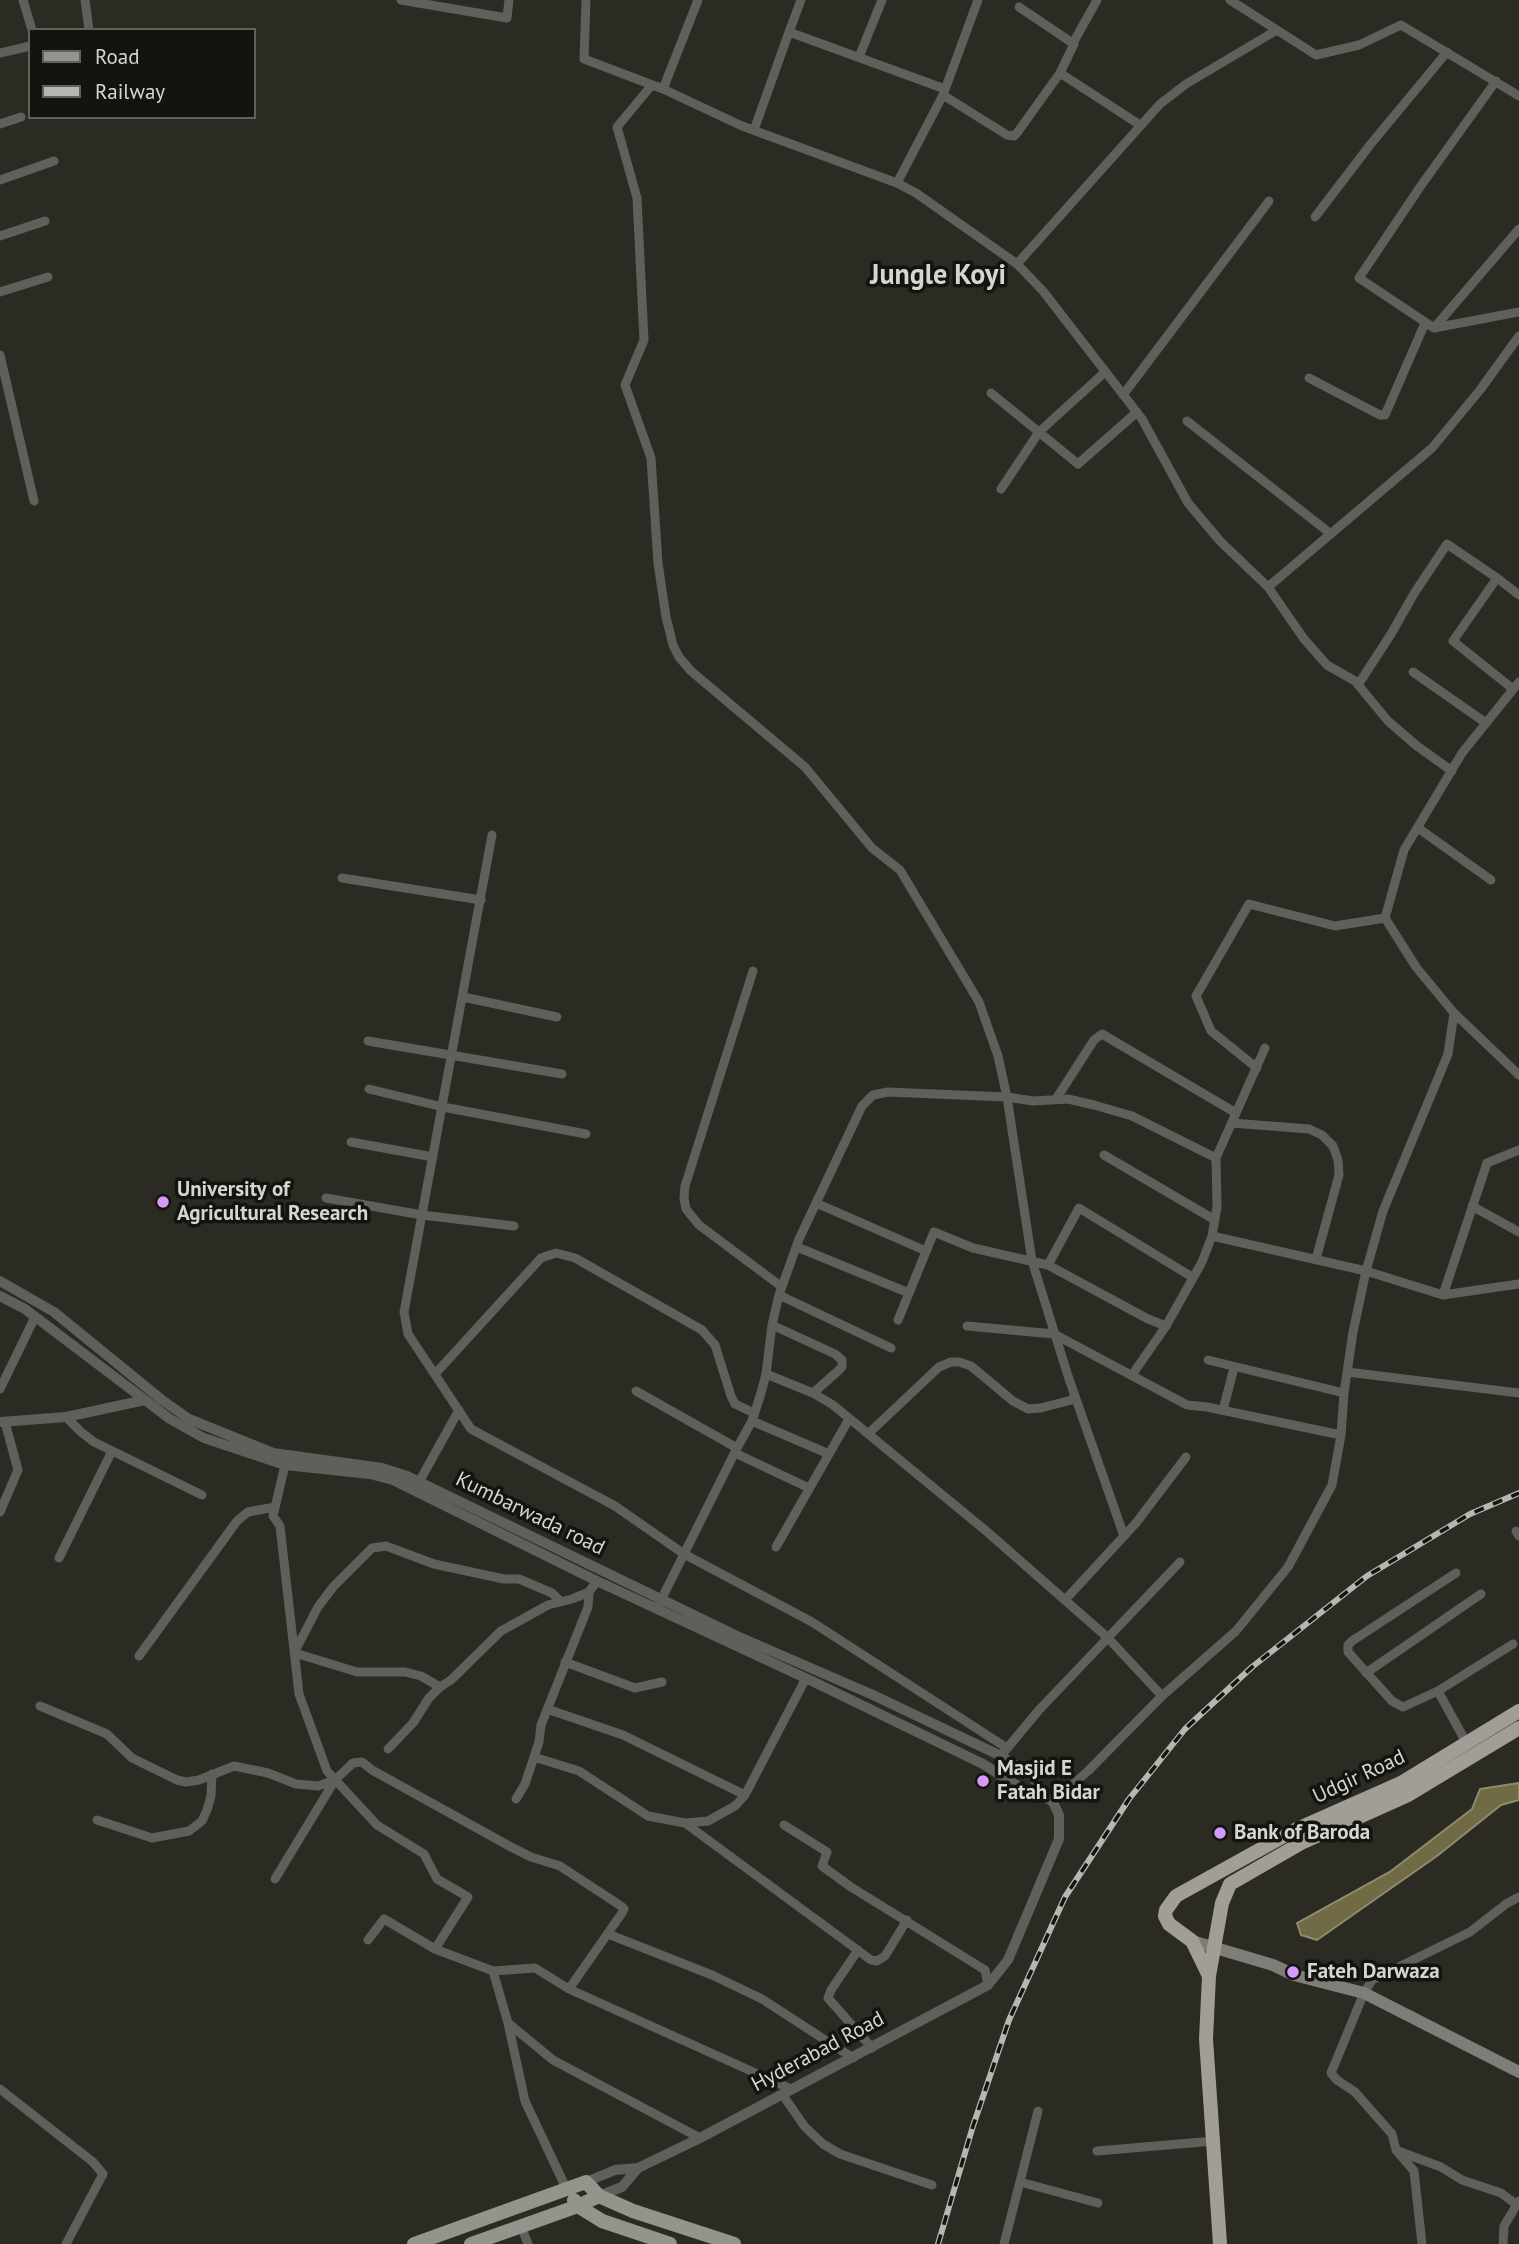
<!DOCTYPE html>
<style>
body{margin:0}
#map{position:relative;width:1519px;height:2244px;overflow:hidden;background:#2b2a23;font-family:"PT Sans",sans-serif}
canvas{display:block}
.legend{position:absolute;left:28px;top:28px;width:228px;height:91px;box-sizing:border-box;background:#13130f;border:2px solid #61615c;margin:0;padding:9px 12px;list-style:none;font-size:21px;color:#d6d5d0}
.legend li{display:flex;align-items:center;gap:14px;height:35px}
.legend b{width:35px;border:2px solid #61615c}
</style>
<div id="map">
<canvas width="1519" height="2244"></canvas>
<ul class="legend">
<li><b style="height:9px;background:#95948c"></b>Road</li>
<li><b style="height:9px;background:#b7b6b1"></b>Railway</li>
</ul>
</div>
<script>
const c = document.querySelector('canvas').getContext('2d');
c.lineJoin = 'round';
function paint(path, color) { c.fillStyle = color; c.fill(path, 'evenodd'); }
const shape = rows => new Path2D(rows.map(r => 'M' + r).join(''));
function stroke(path, color, width, dash) { c.strokeStyle = color; c.lineWidth = width; c.lineCap = dash ? 'butt' : 'round'; c.setLineDash(dash || []); c.stroke(path); }
function label(font, color, halo, rows, align = 'center') {
  c.font = font + ' "PT Sans",sans-serif'; c.lineWidth = 7; c.setLineDash([]); c.textBaseline = 'middle'; c.strokeStyle = halo; c.fillStyle = color; for (const [text, x, y, turn = 0] of rows) {
    c.save(); c.translate(x, y); c.rotate((+turn || 0) * Math.PI / 180); c.textAlign = isNaN(turn) ? turn : align; if (halo) c.strokeText(text, 0, 0); c.fillText(text, 0, 0); c.restore();
  }
}
const water = shape([
 [1519,1783,1519,1800,1501,1805,1437,1856,1317,1940,1301,1935,1297,1923,1391,1871,1472,1809,1480,1789,1519,1783]
]);
const minor = shape([
 [23,0,32,30],
 [85,0,89,30],
 [401,0,507,18,509,0],
 [586,0,584,59,663,89,742,126,897,183,916,193,1017,264,1043,291,1142,419,1188,503,1220,541,1268,587,1304,639,1327,665,1355,681,1388,721,1417,746,1452,771],
 [1230,0,1316,55,1359,45,1401,25,1519,96],
 [789,32,801,0],
 [1073,43,1097,0],
 [0,53,30,46],
 [859,57,882,0],
 [1060,73,1140,125],
 [1496,81,1420,187,1359,278,1434,328,1519,312],
 [651,86,617,127,637,198,644,340,625,385,651,458,658,563,666,617,673,645,679,657,691,671,805,767,872,848,900,870,979,1002,998,1056,1007,1097,1032,1261,1069,1379,1124,1536],
 [663,89,698,0],
 [943,95,1007,135,1014,136,1017,133,1060,73,1074,44,1019,7],
 [0,124,21,117],
 [754,130,789,32,945,89],
 [0,180,54,161],
 [897,183,943,95,978,0],
 [1315,217,1370,145,1447,52],
 [0,236,45,221],
 [1017,264,1160,104,1186,84,1277,30],
 [0,292,48,277],
 [1434,328,1519,229],
 [0,355,34,501],
 [1309,378,1380,415,1385,415,1425,323],
 [991,393,1078,464,1137,412],
 [1123,395,1269,201],
 [1187,421,1331,534],
 [1001,489,1039,432,1105,372],
 [1497,578,1519,595],
 [1268,587,1432,448,1480,390,1519,336],
 [1413,672,1486,723],
 [1358,685,1391,634,1415,592,1447,544,1497,578,1453,641,1513,689],
 [1418,828,1491,880],
 [492,835,404,1312,408,1334,471,1429,615,1506,684,1554,812,1622,1007,1748],
 [342,878,481,900],
 [753,971,685,1186,684,1198,686,1209,699,1225,782,1287],
 [463,997,557,1017],
 [1454,1013,1519,1075],
 [368,1041,562,1074],
 [1257,1068,1211,1031,1196,996,1249,904,1335,926,1385,918],
 [369,1089,443,1107,586,1134],
 [1056,1099,1094,1040,1102,1034,1236,1113],
 [1232,1123,1309,1129,1322,1135,1333,1146,1338,1160,1339,1175,1316,1259],
 [351,1142,433,1157],
 [1104,1155,1215,1220],
 [1216,1158,1265,1048],
 [326,1198,422,1215,514,1226],
 [816,1203,926,1251],
 [1472,1206,1519,1232],
 [797,1247,909,1293],
 [1048,1265,1148,1319,1166,1326,1202,1262,1212,1236],
 [779,1295,891,1348],
 [1443,1295,1487,1163,1519,1150],
 [898,1320,934,1232,973,1248,1048,1265,1079,1208,1192,1277],
 [772,1325,835,1354,842,1360,842,1367,838,1371,813,1393],
 [967,1326,1054,1334,1187,1405,1207,1407,1341,1435],
 [1208,1360,1344,1393],
 [1347,1372,1519,1393],
 [435,1374,541,1258,556,1253,575,1258,702,1330,715,1345,731,1396,735,1404,754,1413],
 [766,1374,813,1393,833,1405,985,1530,1107,1637,1162,1696],
 [1132,1375,1166,1326],
 [0,1389,35,1317],
 [636,1391,737,1448,659,1604],
 [1223,1410,1234,1368],
 [66,1417,81,1432,94,1442,202,1495],
 [752,1421,829,1454],
 [868,1434,939,1367,951,1362,959,1362,971,1366,1013,1401,1028,1409,1041,1408,1075,1399],
 [737,1448,752,1421,761,1393,766,1374,772,1325,779,1295,799,1239,862,1106,873,1095,888,1092,1007,1097,1033,1101,1068,1099,1094,1105,1132,1116,1216,1158,1217,1207,1212,1236,1366,1271,1443,1295,1519,1284],
 [735,1453,809,1488],
 [285,1465,273,1516,280,1526,299,1694,327,1771,377,1825,424,1854,437,1879,468,1897,435,1949,493,1971,508,2023,553,2060,700,2138],
 [419,1482,459,1410],
 [0,1512,18,1470,5,1422],
 [1516,1531,1519,1536],
 [776,1547,849,1419],
 [59,1558,112,1451],
 [1456,1573,1352,1641,1348,1645,1348,1652,1392,1701,1403,1707,1438,1691,1513,1644],
 [1065,1600,1136,1523,1186,1457],
 [295,1651,318,1607,333,1587,372,1548,386,1546,434,1564,504,1579,519,1579,552,1593,560,1601],
 [295,1653,357,1672,405,1672,421,1676,440,1687,451,1680,501,1631,548,1605,572,1599,589,1592,597,1581],
 [139,1656,237,1521,248,1512,275,1507],
 [565,1662,635,1688,662,1682],
 [1366,1673,1481,1594],
 [1438,1691,1467,1744],
 [40,1706,107,1734,132,1758,177,1780,186,1782,199,1780,234,1766,268,1773,296,1784,318,1786,335,1780],
 [547,1709,623,1735,745,1795],
 [388,1749,413,1723,429,1698,440,1687],
 [1004,1752,1039,1710,1180,1562],
 [534,1757,579,1771,648,1816,685,1823,708,1821,735,1806,745,1795,806,1678],
 [516,1799,525,1784,539,1742,541,1725,588,1607,589,1592],
 [1053,1802,1088,1771,1162,1696,1236,1631,1288,1567,1332,1485,1341,1435,1344,1393,1353,1332,1366,1271,1383,1211,1448,1054,1454,1013,1416,967,1385,918,1404,850,1462,753,1519,682],
 [97,1820,152,1838,189,1831,202,1821,207,1810,211,1796,212,1774],
 [685,1823,871,1960,877,1961,885,1956,907,1920],
 [784,1825,827,1852,822,1866,851,1887,985,1970,988,1985],
 [275,1879,335,1780,353,1763,362,1762,372,1770,511,1847,531,1857,560,1866,621,1906,624,1909,622,1913,569,1989,791,2089],
 [608,1934,712,1975,762,1999,853,2058],
 [368,1940,384,1919,435,1949],
 [858,1950,831,1990,828,1998,872,2048],
 [493,1971,535,1968,569,1989],
 [508,2023,525,2101,566,2188],
 [0,2089,93,2162,103,2174,66,2244],
 [782,2094,805,2127,823,2144,840,2154,932,2185],
 [1097,2151,1214,2141],
 [1398,2151,1441,2167,1462,2180,1501,2193,1517,2205],
 [1020,2182,1098,2203],
 [521,2226,528,2244],
 [1004,2244,1038,2111],
 [1422,2244,1414,2171,1396,2150,1392,2134,1355,2092,1337,2080,1331,2073,1364,1993,1372,1980,1470,1932,1506,1904,1519,1897],
 [1503,2244,1504,2226,1519,2201]
]);
const tertiary = shape([
 [0,1281,54,1312,162,1400,189,1419,273,1453,382,1468,407,1476,737,1636,873,1695,1001,1756,1033,1776,1042,1795,1053,1802,1059,1815,1059,1839,1008,1960,988,1985,700,2138,638,2168,615,2170,586,2182],
 [0,1296,25,1309,170,1419,204,1438,285,1465,370,1474,393,1480,597,1581,816,1683,983,1764,1024,1790,1042,1795],
 [0,1422,66,1417,145,1400],
 [599,2196,622,2187,638,2168]
]);
const secondary = shape([
 [1192,1941,1273,1965,1294,1975,1364,1993,1519,2072]
]);
const primary = shape([
 [574,2200,578,2206,602,2221,670,2244],
 [414,2244,586,2182,599,2196,633,2211,734,2244],
 [471,2244,578,2206,599,2196]
]);
const trunk = shape([
 [1209,1976,1192,1941,1169,1924,1165,1916,1166,1910,1176,1896,1295,1830,1401,1783,1519,1711],
 [1220,2244,1206,2039,1209,1976,1222,1903,1230,1884,1303,1842,1408,1795,1519,1728]
]);
const rail = shape([
 [938,2244,973,2126,1009,2020,1065,1897,1129,1799,1185,1729,1252,1667,1367,1576,1470,1514,1519,1493]
]);
const markers = [
 [163,1202,7,"#d69bfa"],
 [983,1781,7,"#d69bfa"],
 [1220,1833,7,"#d69bfa"],
 [1293,1972,7,"#d69bfa"]
];
const poiNames = [
 ["University of",177,1190],
 ["Agricultural Research",177,1214],
 ["Masjid E",997,1769],
 ["Fatah Bidar",997,1793],
 ["Bank of Baroda",1234,1833],
 ["Fateh Darwaza",1307,1972]
];
const streetNames = [
 ["Kumbarwada road",530,1514,26],
 ["Udgir Road",1359,1777,-25],
 ["Hyderabad Road",818,2052,-28]
];
const districtNames = [
 ["Jungle Koyi",938,276]
];
paint(water, '#706b45');
stroke(water, '#8f8b6f', 2);
stroke(minor, '#605f5c', 9);
stroke(tertiary, '#605f5c', 10);
stroke(secondary, '#7e7d77', 12);
stroke(primary, '#95948c', 14);
stroke(trunk, '#a09e96', 14);
stroke(rail, '#b7b6b1', 6);
stroke(rail, '#13130f', 3.5, [10]);
for (const [x, y, r, color] of markers) { const dot = new Path2D(); dot.arc(x, y, r, 0, 2 * Math.PI); c.fillStyle = color; c.fill(dot); stroke(dot, '#13130f', 2.5); }
label('bold 21px', '#d6d5d0', '#13130f', poiNames, 'left');
label('21px', '#d6d5d0', '#13130f', streetNames);
label('bold 28px', '#d6d5d0', '#13130f', districtNames);
</script>
